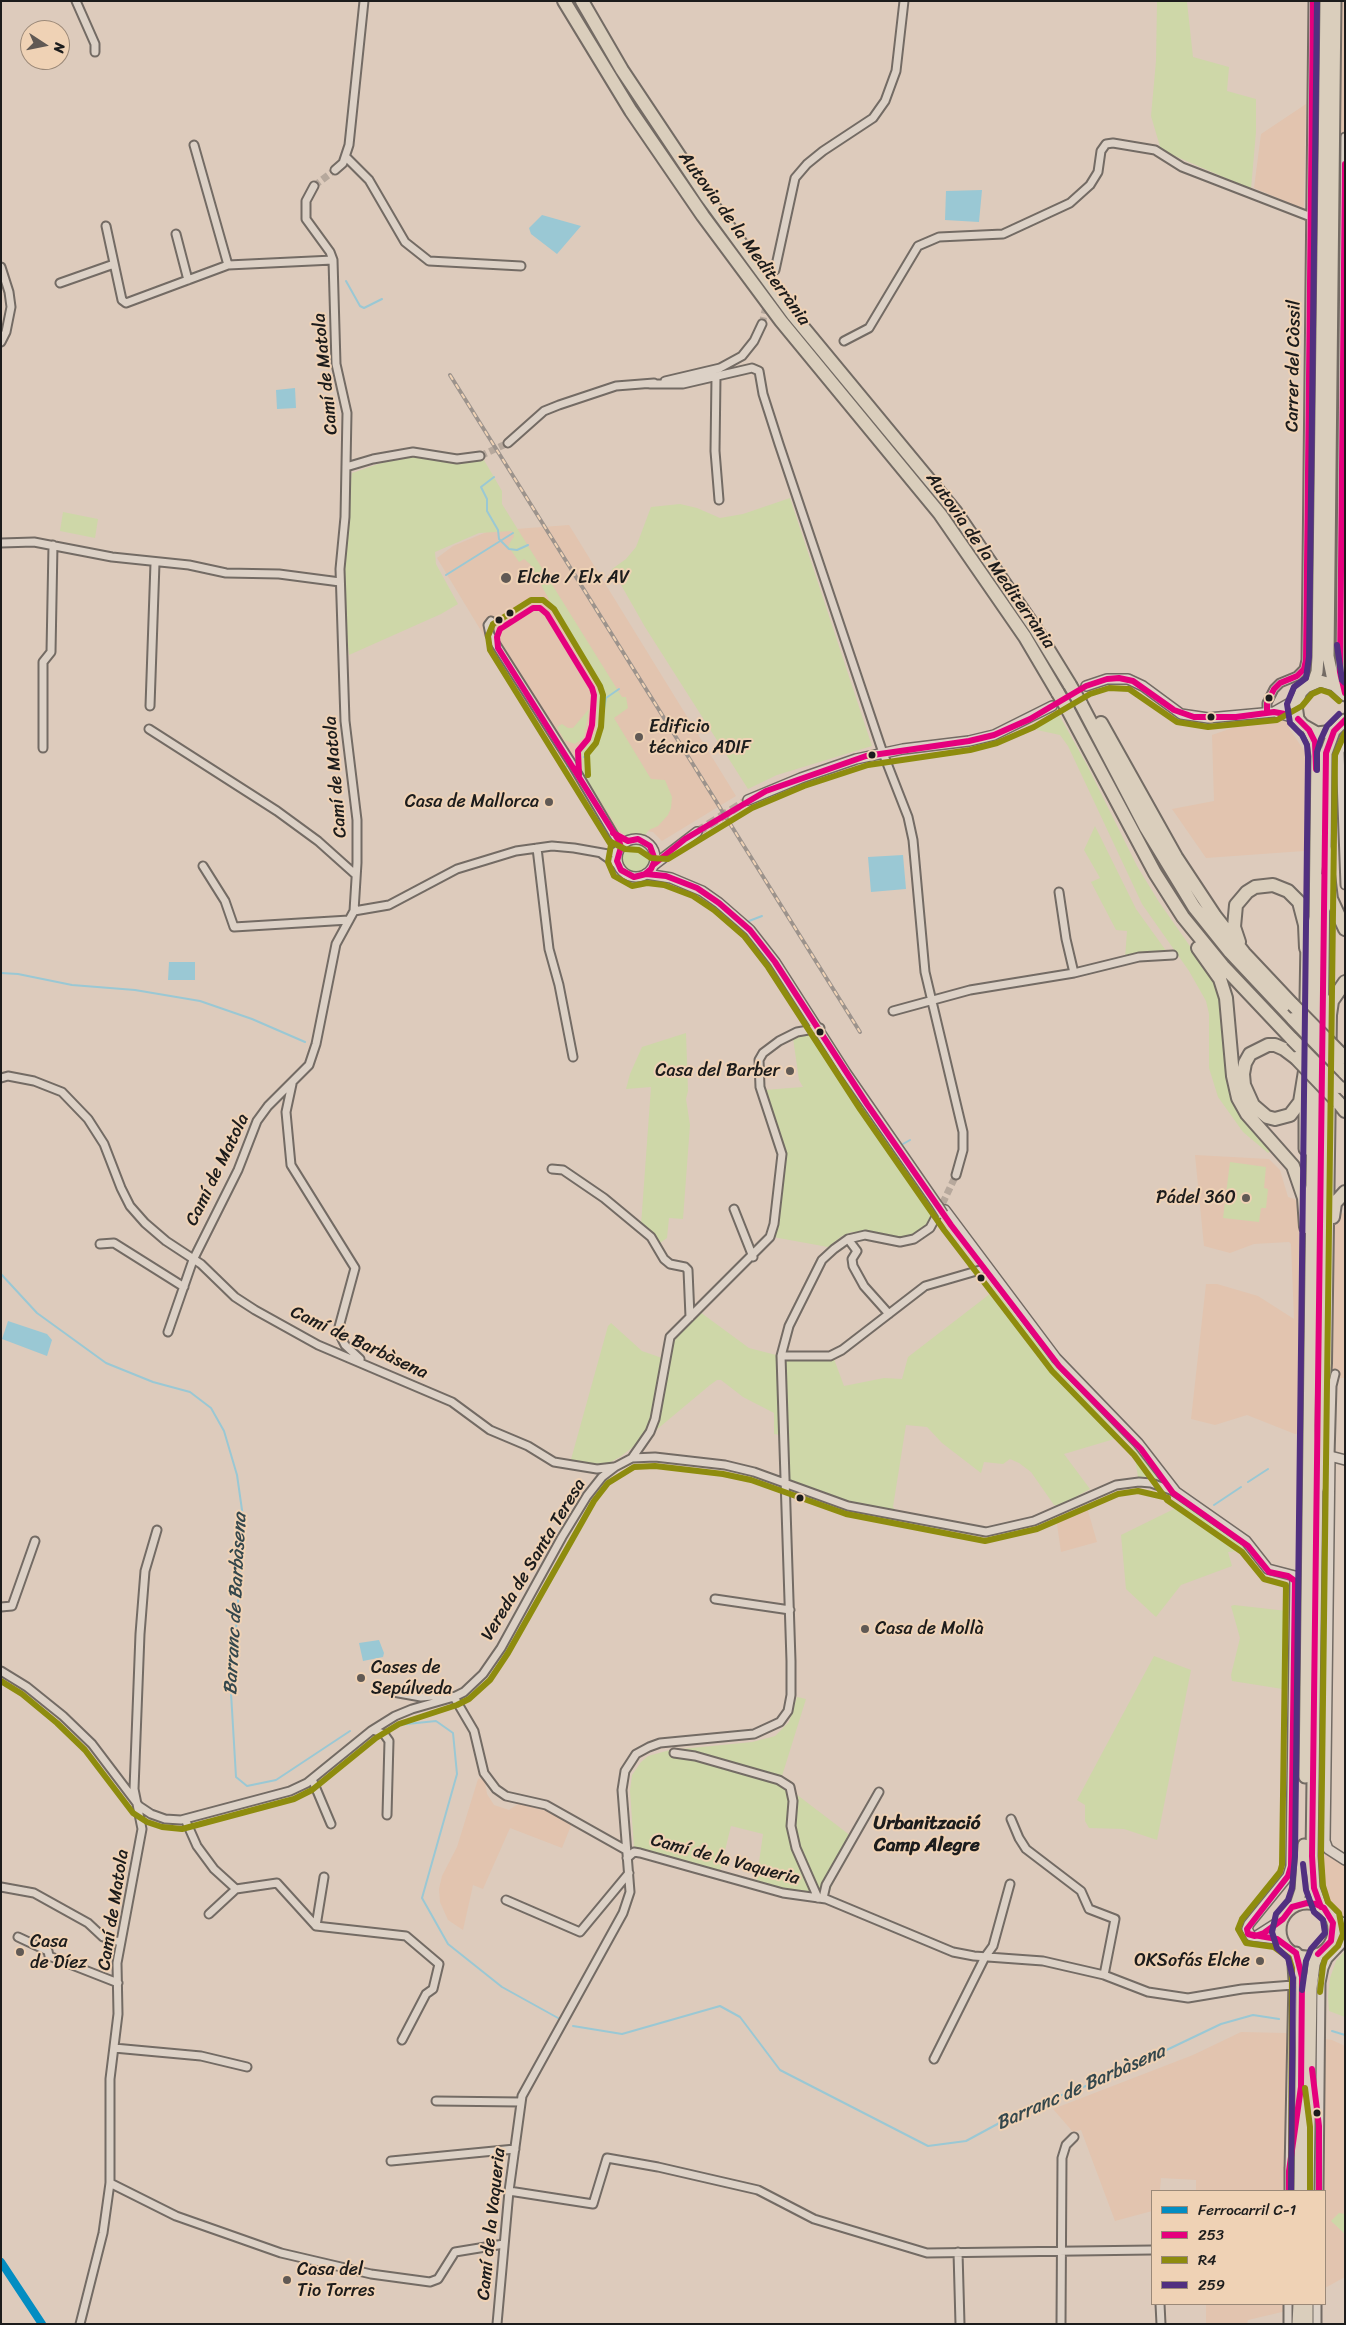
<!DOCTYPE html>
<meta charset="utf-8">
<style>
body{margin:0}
#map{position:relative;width:1346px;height:2325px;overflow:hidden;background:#ddcbbc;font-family:Sriracha,sans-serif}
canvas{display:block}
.frame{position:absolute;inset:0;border:2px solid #1c1c1c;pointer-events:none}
.legend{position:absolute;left:1151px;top:2190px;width:175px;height:115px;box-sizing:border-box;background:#efd2b5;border:1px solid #9b8978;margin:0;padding:6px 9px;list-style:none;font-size:15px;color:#1c1c1c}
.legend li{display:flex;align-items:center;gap:10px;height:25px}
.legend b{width:25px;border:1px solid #9b8978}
.north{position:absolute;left:20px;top:20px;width:50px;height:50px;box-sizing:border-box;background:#efd2b5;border:1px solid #9b8978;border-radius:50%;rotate:101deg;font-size:14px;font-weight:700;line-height:20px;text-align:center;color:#1c1c1c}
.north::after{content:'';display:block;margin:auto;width:18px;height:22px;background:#605954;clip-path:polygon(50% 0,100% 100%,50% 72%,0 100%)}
</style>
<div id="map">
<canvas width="1346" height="2325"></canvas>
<div class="frame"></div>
<ul class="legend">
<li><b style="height:6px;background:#038dc2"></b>Ferrocarril C-1</li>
<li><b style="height:6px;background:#e5007d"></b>253</li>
<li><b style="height:6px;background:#8e8c0e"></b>R4</li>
<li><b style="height:6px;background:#513080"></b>259</li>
</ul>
<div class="north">N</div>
</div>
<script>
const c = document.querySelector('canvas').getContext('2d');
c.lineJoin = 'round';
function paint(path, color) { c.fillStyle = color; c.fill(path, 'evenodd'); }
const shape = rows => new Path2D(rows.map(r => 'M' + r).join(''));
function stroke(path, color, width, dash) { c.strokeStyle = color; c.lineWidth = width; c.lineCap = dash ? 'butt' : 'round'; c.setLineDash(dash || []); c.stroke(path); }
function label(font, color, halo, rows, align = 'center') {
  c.font = font + ' Sriracha,sans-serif'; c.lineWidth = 4; c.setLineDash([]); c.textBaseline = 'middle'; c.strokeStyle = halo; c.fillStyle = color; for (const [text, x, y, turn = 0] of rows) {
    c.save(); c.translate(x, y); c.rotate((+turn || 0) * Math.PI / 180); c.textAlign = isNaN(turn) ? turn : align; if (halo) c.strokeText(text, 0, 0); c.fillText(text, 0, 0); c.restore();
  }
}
const built = shape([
 [1341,1,1345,1,1345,281,1338,282],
 [1306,104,1304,209,1254,188,1261,134],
 [569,525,736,796,662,841,653,832,641,830,623,841,625,833,604,834,437,558,453,546,489,531],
 [1273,719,1289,722,1289,728,1305,752,1304,851,1206,858,1172,809,1214,801,1212,735,1252,721],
 [1195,1155,1269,1159,1280,1170,1288,1197,1342,1214,1345,1212,1345,1378,1330,1378,1326,1430,1295,1434,1247,1415,1215,1425,1191,1419,1206,1284,1217,1284,1258,1296,1294,1319,1291,1244,1289,1242,1254,1244,1230,1253,1204,1246],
 [1086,1504,1097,1542,1061,1552,1056,1517],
 [484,1777,487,1794,494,1805,509,1810,518,1804,529,1806,547,1811,572,1823,562,1848,510,1828,483,1889,473,1885,463,1930,448,1920,440,1902,439,1889,442,1876,457,1847,478,1779],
 [1317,1853,1324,1853,1345,1865,1345,1922,1321,1898,1317,1885],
 [1241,2032,1285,2033,1332,2040,1345,2046,1345,2214,1339,2214,1332,2221,1345,2234,1345,2277,1325,2288,1325,2191,1196,2191,1196,2180,1161,2178,1160,2191,1152,2191,1152,2211,1115,2221,1081,2130,1073,2132,1053,2109,1193,2055],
 [1206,2304,1297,2304,1282,2312,1248,2320,1247,2324,1206,2324]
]);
const green = shape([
 [1157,1,1187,2,1193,57,1229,67,1227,91,1256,99,1256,132,1251,189,1161,150,1151,116,1156,61],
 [413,452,439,460,466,463,484,460,502,491,502,504,622,697,626,697,628,708,614,718,651,779,665,780,672,797,671,808,668,815,658,826,649,830,642,839,629,839,619,830,582,772,581,751,591,742,596,729,598,681,571,641,530,564,524,559,519,562,508,546,514,536,512,531,479,533,435,552,436,564,458,604,441,614,349,655,340,569,352,473],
 [790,498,872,746,777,775,748,789,645,627,612,569,626,559,636,547,651,507,680,504,697,508,720,518,743,514],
 [63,512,98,519,95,538,60,531],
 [589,709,584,738,575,744,564,740,557,727,562,724,568,728,573,728],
 [1058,713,1087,765,1137,866,1159,902,1213,979,1222,1005,1243,1117,1271,1151,1268,1153,1243,1132,1218,1097,1209,1068,1209,1014,1206,1001,1189,971,1142,904,1068,746,1060,735,1037,730,1036,727],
 [1095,826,1136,909,1167,952,1125,958,1127,931,1116,930,1091,882,1100,878,1084,850],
 '619 858a17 17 0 1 1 34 0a17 17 0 1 1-34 0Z',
 [686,1033,688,1091,686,1099,690,1125,683,1219,669,1218,667,1238,660,1243,656,1242,641,1225,651,1087,626,1089,630,1074,642,1047],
 [817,1033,937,1208,930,1222,918,1233,900,1239,864,1232,852,1232,842,1236,828,1247,773,1237,780,1175,779,1143,764,1090,803,1087,799,1080,793,1038],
 [1230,1162,1266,1167,1264,1188,1268,1189,1266,1208,1261,1208,1259,1222,1223,1218],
 [995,1290,1059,1371,1121,1437,1064,1454,1090,1489,1059,1506,1054,1505,1031,1472,1019,1463,1010,1459,1003,1464,984,1462,981,1473,942,1443,927,1427,906,1425,893,1507,896,1511,834,1498,814,1491,781,1477,780,1435,774,1434,774,1413,743,1397,721,1380,717,1380,710,1385,655,1431,661,1409,671,1348,681,1329,700,1312,749,1348,776,1355,834,1359,844,1386,884,1378,902,1379,908,1357],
 [611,1323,642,1351,662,1358,653,1415,647,1431,633,1447,620,1457,605,1465,570,1463,608,1326],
 [1133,1446,1139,1451,1164,1484,1138,1477],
 [1183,1502,1245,1547,1245,1550,1228,1552,1232,1566,1181,1585,1156,1617,1126,1589,1121,1535,1178,1507],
 [1234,1605,1287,1611,1289,1690,1232,1681,1231,1675,1240,1638,1231,1606],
 [1154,1656,1191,1670,1157,1840,1124,1829,1089,1828,1085,1821,1085,1805,1077,1800],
 [797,1697,806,1699,782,1776,791,1781,796,1794,851,1836,828,1896,785,1891,756,1883,763,1834,731,1826,720,1871,634,1848,630,1791,632,1775,641,1762,648,1756,670,1750,752,1742,775,1736,789,1722],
 [1345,1951,1345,2017,1329,2011,1328,1997,1330,1978,1336,1961],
 [1339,2213,1345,2214,1345,2234,1331,2221]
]);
const water = shape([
 [982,190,979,222,945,220,946,191],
 [542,215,581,226,557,254,531,234,529,228],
 [295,388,296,408,277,409,276,390],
 [903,855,906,889,871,892,868,857],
 [169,962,195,962,195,980,168,980],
 [8,1321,47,1334,52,1340,47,1356,2,1339],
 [379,1640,384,1653,383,1657,363,1661,359,1643]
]);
const stream = shape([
 [346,281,360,306,364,308,382,299],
 [494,477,481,487,487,499,487,511,498,530,499,539,509,549,517,550,528,545],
 [446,575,513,533],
 [584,757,597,745,606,698,619,689],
 [564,768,569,765],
 [749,921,762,916],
 [732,926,737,923],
 [1,973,18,974,72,985,135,990,200,1001,252,1019,305,1042],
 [903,1144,910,1140],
 [1,1274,37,1313,106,1363,153,1382,190,1392,211,1408,224,1431,237,1475,244,1524,231,1693,236,1777,247,1786,276,1780,350,1731],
 [1248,1482,1268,1469],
 [1214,1505,1241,1487],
 [397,1725,436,1721,453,1733,457,1774,422,1898,448,1944,502,1987,558,2018],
 [573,2026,622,2034,720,2006,740,2017,780,2070,928,2146,966,2141,1027,2108,1110,2077,1221,2024,1253,2015,1279,2019],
 [1332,2031,1345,2035]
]);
const minorTunnel = shape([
 [314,186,335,170],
 [762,324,767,302],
 [480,456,508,443],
 [938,1213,956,1175]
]);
const secondaryTunnel = shape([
 [697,832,748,800]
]);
const minor = shape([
 [76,1,95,44,95,52],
 [194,145,228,265],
 [346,157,369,180,405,242,429,261,521,266],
 [335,170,343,163,349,145,364,1],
 [106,226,122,300,126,303,228,265,333,260],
 [176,234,188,280],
 [1,267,9,292,11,307,6,332,1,342],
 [775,270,795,178,807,164,823,151,873,118,885,101,896,71,904,1],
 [60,283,114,264],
 [844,341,869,328,918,246,939,237,1003,234,1070,203,1090,185,1098,172,1101,151,1106,144,1113,143,1155,150,1182,167,1311,217],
 [716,377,715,451,719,500],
 [665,381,720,368,742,356,754,341,762,324],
 [650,384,683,384,752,368,759,371,763,394,779,444,883,753,908,817,913,840,925,972,963,1132,963,1150,956,1175],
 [508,443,544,411,559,405,616,386,654,383],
 [346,467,373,459,413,452,457,459,480,456],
 [1,543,34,542,112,557,189,565,226,573,279,574,340,582],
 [491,621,488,625,490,635,572,764,621,847],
 [1345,694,1340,672,1345,137],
 [150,706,155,563],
 [1267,713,1267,703,1274,689,1280,683,1297,676,1304,669,1306,660,1313,1],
 [149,729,277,811,318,841,356,875],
 [1345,738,1340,752,1345,885],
 [43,748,43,662,51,652,53,545],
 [537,848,549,949,559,985,573,1057],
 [602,854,619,866],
 [203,866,225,901,234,927,349,920],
 [1059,892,1066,939,1074,973],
 [354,911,389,905,457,869,516,851,552,846,574,848,608,854,619,851],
 [893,1011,970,990,1074,973,1139,957,1173,955],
 [1,1078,8,1076,34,1081,62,1092,88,1119,104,1144,121,1188,130,1206,145,1223,166,1241,201,1264,235,1297,255,1310,318,1345,452,1402,490,1430,528,1446,554,1462,597,1469,614,1467],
 [292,1084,286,1112,291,1165,355,1268,339,1327,340,1335,345,1345,360,1359],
 [552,1169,563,1170,604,1198,651,1237,664,1259,670,1264,685,1267,688,1270,690,1317],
 [734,1209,753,1257],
 [848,1239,857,1251,852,1259,853,1266,864,1286,889,1314],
 [100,1244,114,1243,184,1287],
 [168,1332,193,1260,238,1170,257,1121,268,1106,309,1065,316,1044,336,944,354,911,357,863,357,820,345,721,340,569,345,517,347,413,336,364,333,260,330,252,306,219,306,201,314,186],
 [781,1356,830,1356,842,1350,925,1286,987,1268],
 [1330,1456,1332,1386,1335,1374],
 [632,1458,650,1432,655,1419,670,1337,770,1237,774,1224,782,1154,760,1087,759,1060,763,1053,779,1041,797,1032,820,1028],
 [715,1599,790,1610],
 [1,1607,12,1606,35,1541],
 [1,1671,27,1687,63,1716,92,1744,139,1806,151,1814,165,1819,181,1820,290,1791,307,1783,371,1731,395,1716,412,1709,454,1697,464,1692,483,1674,501,1648,562,1537,587,1496,602,1477,615,1467,632,1458,655,1457,725,1465,754,1472,848,1506,986,1532,1034,1521,1116,1485,1139,1482,1151,1483,1176,1492],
 [393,1692,421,1697,443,1695,454,1697,474,1731,484,1773,496,1789,506,1796,546,1805,626,1850],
 [373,1730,384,1734,389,1741,387,1815],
 [674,1753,695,1756,779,1780,790,1787,793,1801,791,1826,796,1848,818,1898],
 [312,1779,331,1824],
 [185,1819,197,1846,214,1869,236,1889,277,1883,316,1926,406,1936,439,1964,433,1989,426,1994,402,2040],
 [1011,1819,1019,1838,1026,1849,1081,1891,1089,1909,1115,1919,1104,1975],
 [627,1858,634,1852,640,1853,783,1893,826,1899,953,1952,974,1956,1043,1961,1104,1975,1148,1992,1188,1998,1242,1989,1293,1985],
 [1,1887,34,1893,88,1923,103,1937,120,1942],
 [823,1898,826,1885,879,1792],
 [506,1900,580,1932,629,1873],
 [209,1914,236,1889],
 [316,1926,324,1877],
 [18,1937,48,1951,49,1956,118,1983],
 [114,2048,201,2056,247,2067],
 [934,2059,985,1957,993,1946,1010,1884],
 [436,2101,521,2102],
 [391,2161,515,2149],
 [1289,2171,1293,1980,1291,1951],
 [110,2183,176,2216,281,2253,371,2274,430,2282,438,2279,455,2252,504,2244],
 [509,2191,593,2204,607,2158,658,2167,758,2190,814,2219,927,2253,1152,2250],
 [1289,2191,1289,2167],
 [1319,2191,1321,1983,1324,1968,1328,1959,1345,1941],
 [958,2252,960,2324],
 [1160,2304,1161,2324],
 [80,2324,103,2233,110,2183,110,2079,118,2014,117,1963,142,1829,134,1789,140,1634,145,1571,157,1530],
 [497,2324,509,2191,522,2096,623,1913,630,1892,622,1790,625,1771,636,1754,649,1747,660,1743,754,1734,780,1722,788,1711,791,1695,791,1661,781,1356,789,1326,822,1260,834,1249,848,1239,865,1235,900,1242,914,1239,930,1228,938,1213],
 [1061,2324,1062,2158,1066,2145,1074,2137],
 [1288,2324,1288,2304],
 [1317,2324,1317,2304]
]);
const tertiary = shape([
 [646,874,671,878,702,891,719,903,750,930,775,962,846,1073,938,1206],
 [945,1210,1056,1358,1138,1443,1176,1492,1246,1541,1268,1569,1295,1576,1291,1866,1288,1876,1249,1924,1247,1929,1251,1936,1277,1939,1285,1944],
 [1345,1460,1330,1456,1325,1841,1328,1849,1345,1860],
 [1331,1916,1345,1924],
 [1258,1935,1283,1919],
 [1331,1941,1345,1932]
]);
const secondary = shape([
 [1086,686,1107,679,1128,679,1143,686,1181,714,1208,718,1274,712,1297,699],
 [1275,712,1298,719],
 [748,800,801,778,856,759,903,749,969,741,994,735,1052,706],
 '617 858a19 19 0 1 1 38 0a19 19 0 1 1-38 0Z',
 [654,865,697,832]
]);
const trunk = shape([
 [1313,683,1317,672,1318,657,1326,1],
 [1334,685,1328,656,1335,1],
 [1345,695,1334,685,1320,681,1306,687,1301,692,1296,705,1298,719,1303,725,1317,733,1334,731,1345,720],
 [1325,858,1326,753,1334,731],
 [1305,1059,1307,940],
 [1305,1092,1305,1149],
 [1318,1388,1324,879],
 [1317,1479,1312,1856,1314,1888,1321,1907],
 [1305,1777,1317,756,1315,742,1309,730],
 '1280 1930a27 27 0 1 1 54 0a27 27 0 1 1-54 0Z',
 [1296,1905,1301,1890,1304,1845],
 [1296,1953,1302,1977,1300,2191],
 [1308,2191,1311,1988,1314,1964,1318,1954],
 [1298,2324,1299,2304],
 [1307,2324,1307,2304]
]);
const motorway = shape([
 [564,1,631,111,703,216,781,321,940,514,1025,637,1058,693],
 [582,1,622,70,706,196,793,315,955,511,1035,628,1070,685],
 [1081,704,1146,828,1194,907,1230,952,1293,1019],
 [1068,710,1155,873,1183,917,1223,966,1292,1039],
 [1101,723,1176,857,1215,916,1244,953,1293,1005],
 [1325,850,1331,899,1345,929],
 [1239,942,1234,927,1236,905,1247,892,1255,887,1273,885,1288,891,1299,902,1305,925,1306,948],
 [1198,948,1220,979,1226,998,1233,1076,1238,1098,1247,1114,1293,1166,1304,1198,1306,1227],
 [1296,1058,1284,1049,1275,1045,1268,1045,1250,1054,1245,1063,1243,1074,1244,1085,1253,1105,1267,1117,1275,1119,1290,1115,1300,1102,1305,1071],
 [1338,1102,1345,1111],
 [1333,1217,1335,1203,1345,1192],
 [1317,1488,1325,1363,1330,1015,1332,1001,1345,982]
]);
const rail = shape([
 [450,375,860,1032]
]);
const tertiaryBridge = shape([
 [938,1206,943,1214]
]);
const motorwayBridge = shape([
 [1070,685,1081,704],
 [1058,693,1068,710],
 [1293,1005,1344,1057],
 [1293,1019,1344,1072],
 [1292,1039,1339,1087],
 [1296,1058,1338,1102]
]);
const bus1 = shape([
 [1345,164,1340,672,1345,693],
 [1267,713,1267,703,1274,689,1280,683,1297,676,1304,669,1306,660,1313,1],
 [1298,719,1309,730,1315,742,1316,769],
 [579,775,578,751,588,739,592,725,594,695,592,688,547,614,540,608,533,608,500,629,497,637,498,648,619,841,621,847,617,861,621,870,634,877,646,874,666,876,697,888,719,903,750,930,775,962,867,1104,951,1225,1059,1366,1141,1449,1173,1493,1248,1546,1269,1572,1288,1576,1295,1581,1291,1866,1288,1876,1247,1929,1248,1934,1255,1936,1264,1933,1283,1919,1292,1907,1307,1903,1316,1904,1324,1908,1333,1923,1331,1941,1318,1954],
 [613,833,628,841,638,839,650,846,655,860,651,869,645,874],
 [653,865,685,839,766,791,866,756,969,741,994,735,1030,719,1086,686,1107,679,1119,678,1133,681,1174,710,1194,717,1236,717,1274,712,1285,714],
 [1321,1907,1314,1888,1312,1856,1326,753,1334,731,1345,720],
 [1248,1934,1277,1939,1296,1953],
 [1312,2069,1319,2126,1319,2191],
 [1289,2191,1289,2171,1301,2087,1302,1977,1296,1953]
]);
const bus2 = shape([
 [588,775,587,754,596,743,601,727,603,695,600,686,554,609,543,600,531,600,493,624,488,636,490,650,611,845,608,862,614,876,632,886,647,883,664,885,693,896,714,910,744,936,768,967,860,1109,944,1230,1052,1371,1134,1455,1167,1500,1242,1552,1264,1579,1286,1585,1282,1865,1280,1872,1242,1919,1238,1929,1246,1943,1274,1947,1289,1958,1292,1968,1291,2191],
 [609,841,625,849,639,850,651,858,668,859,752,808,804,786,868,765,970,750,997,743,1034,727,1090,694,1109,688,1129,689,1177,722,1208,727,1277,720,1302,706,1312,694,1321,690,1330,693,1339,701],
 [1,1681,22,1694,57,1723,85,1750,133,1813,147,1822,162,1827,182,1829,294,1799,312,1790,376,1738,399,1724,457,1705,469,1699,490,1680,508,1653,594,1501,608,1483,634,1467,655,1466,723,1474,751,1480,846,1514,985,1541,1037,1529,1118,1494,1138,1491,1168,1498],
 [1320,1992,1323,1966,1325,1959,1338,1946,1343,1934,1339,1913,1328,1902,1323,1886,1321,1856,1335,755,1345,733],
 [1305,2088,1310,2127,1310,2191]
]);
const bus3 = shape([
 [1337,645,1342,680,1345,683],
 [1317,770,1317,752,1321,739,1327,726,1339,714],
 [1302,1990,1306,1961,1311,1949,1325,1933,1323,1920,1314,1912,1306,1890,1303,1864],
 [1291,2191,1293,1978,1288,1958,1277,1948,1272,1932,1276,1914,1288,1900,1292,1888,1295,1856,1308,757,1307,745,1302,735,1290,723,1287,704,1294,687,1306,678,1309,657,1317,1]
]);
const rail1 = shape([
 [1,2262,42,2324]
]);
const markers = [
 [506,578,6,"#605954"],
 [510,613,4.5,"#1c1c1c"],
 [499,620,4.5,"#1c1c1c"],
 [1269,698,4.5,"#1c1c1c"],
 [1211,717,4.5,"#1c1c1c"],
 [639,737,5,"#605954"],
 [872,755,4.5,"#1c1c1c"],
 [549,802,5,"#605954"],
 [820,1032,4.5,"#1c1c1c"],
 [790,1071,5,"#605954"],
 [1246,1198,5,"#605954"],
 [981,1278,4.5,"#1c1c1c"],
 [800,1498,4.5,"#1c1c1c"],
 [865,1629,5,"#605954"],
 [361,1678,5,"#605954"],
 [20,1952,5,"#605954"],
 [1260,1961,5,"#605954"],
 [1317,2113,4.5,"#1c1c1c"],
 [287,2280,5,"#605954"]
];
const streetNames = [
 ["Autovia de la Mediterrània",744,239,54],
 ["Carrer del Còssil",1294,366,-89],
 ["Camí de Matola",326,374,-96],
 ["Autovia de la Mediterrània",990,561,55],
 ["Camí de Matola",336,777,-95],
 ["Camí de Matola",218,1170,-64],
 ["Camí de Barbàsena",359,1343,25],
 ["Vereda de Santa Teresa",534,1560,-59],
 ["Camí de la Vaqueria",725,1860,15],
 ["Camí de Matola",114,1910,-81],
 ["Camí de la Vaqueria",492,2224,-84]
];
const poiNames = [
 ["Elche / Elx AV",517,578],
 ["Edificio",649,727],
 ["técnico ADIF",649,748],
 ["Casa de Mallorca",539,802,"right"],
 ["Casa del Barber",780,1071,"right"],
 ["Pádel 360",1236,1198,"right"],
 ["Casa de Mollà",875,1629],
 ["Cases de",371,1668],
 ["Sepúlveda",371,1689],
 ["Casa",30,1942],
 ["de Díez",30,1963],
 ["OKSofás Elche",1250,1961,"right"],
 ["Casa del",297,2270],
 ["Tio Torres",297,2291]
];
const waterNames = [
 ["Barranc de Barbàsena",236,1604,-87],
 ["Barranc de Barbàsena",1081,2088,-24]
];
const neighbourhoodNames = [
 ["Urbanització",927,1824],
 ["Camp Alegre",927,1846]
];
paint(built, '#e2c4af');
paint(green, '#ced7a8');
paint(water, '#9ac8d4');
stroke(stream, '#9ac8d4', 2);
stroke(minorTunnel, '#b6a89c', 7, [7, 3.5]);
stroke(secondaryTunnel, '#b6a89c', 9, [9, 4.5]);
stroke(minor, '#736b64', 11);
stroke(tertiary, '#736b64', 12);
stroke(secondary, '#736b64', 12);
stroke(trunk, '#736b64', 15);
stroke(motorway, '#736b64', 16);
stroke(minor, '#dcd1c6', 7);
stroke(tertiary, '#dcd1c6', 9);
stroke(secondary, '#dcd1c6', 9);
stroke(trunk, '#dacebc', 11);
stroke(motorway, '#dacebc', 12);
stroke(rail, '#9c938c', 4);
stroke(rail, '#efd2b5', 2, [5.5]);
stroke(tertiaryBridge, '#736b64', 12, []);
stroke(motorwayBridge, '#736b64', 16, []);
stroke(tertiaryBridge, '#dcd1c6', 9);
stroke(motorwayBridge, '#dacebc', 12);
stroke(bus1, '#e5007d', 6);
stroke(bus2, '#8e8c0e', 6);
stroke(bus3, '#513080', 6);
stroke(rail1, '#038dc2', 8);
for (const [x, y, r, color] of markers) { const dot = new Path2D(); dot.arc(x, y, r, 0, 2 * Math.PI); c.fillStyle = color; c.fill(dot); stroke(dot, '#efd2b5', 2); }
label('18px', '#1c1c1c', '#efd2b5', streetNames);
label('18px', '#1c1c1c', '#efd2b5', poiNames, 'left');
label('italic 19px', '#34474c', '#efd2b5', waterNames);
label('bold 19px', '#1c1c1c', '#efd2b5', neighbourhoodNames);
</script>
